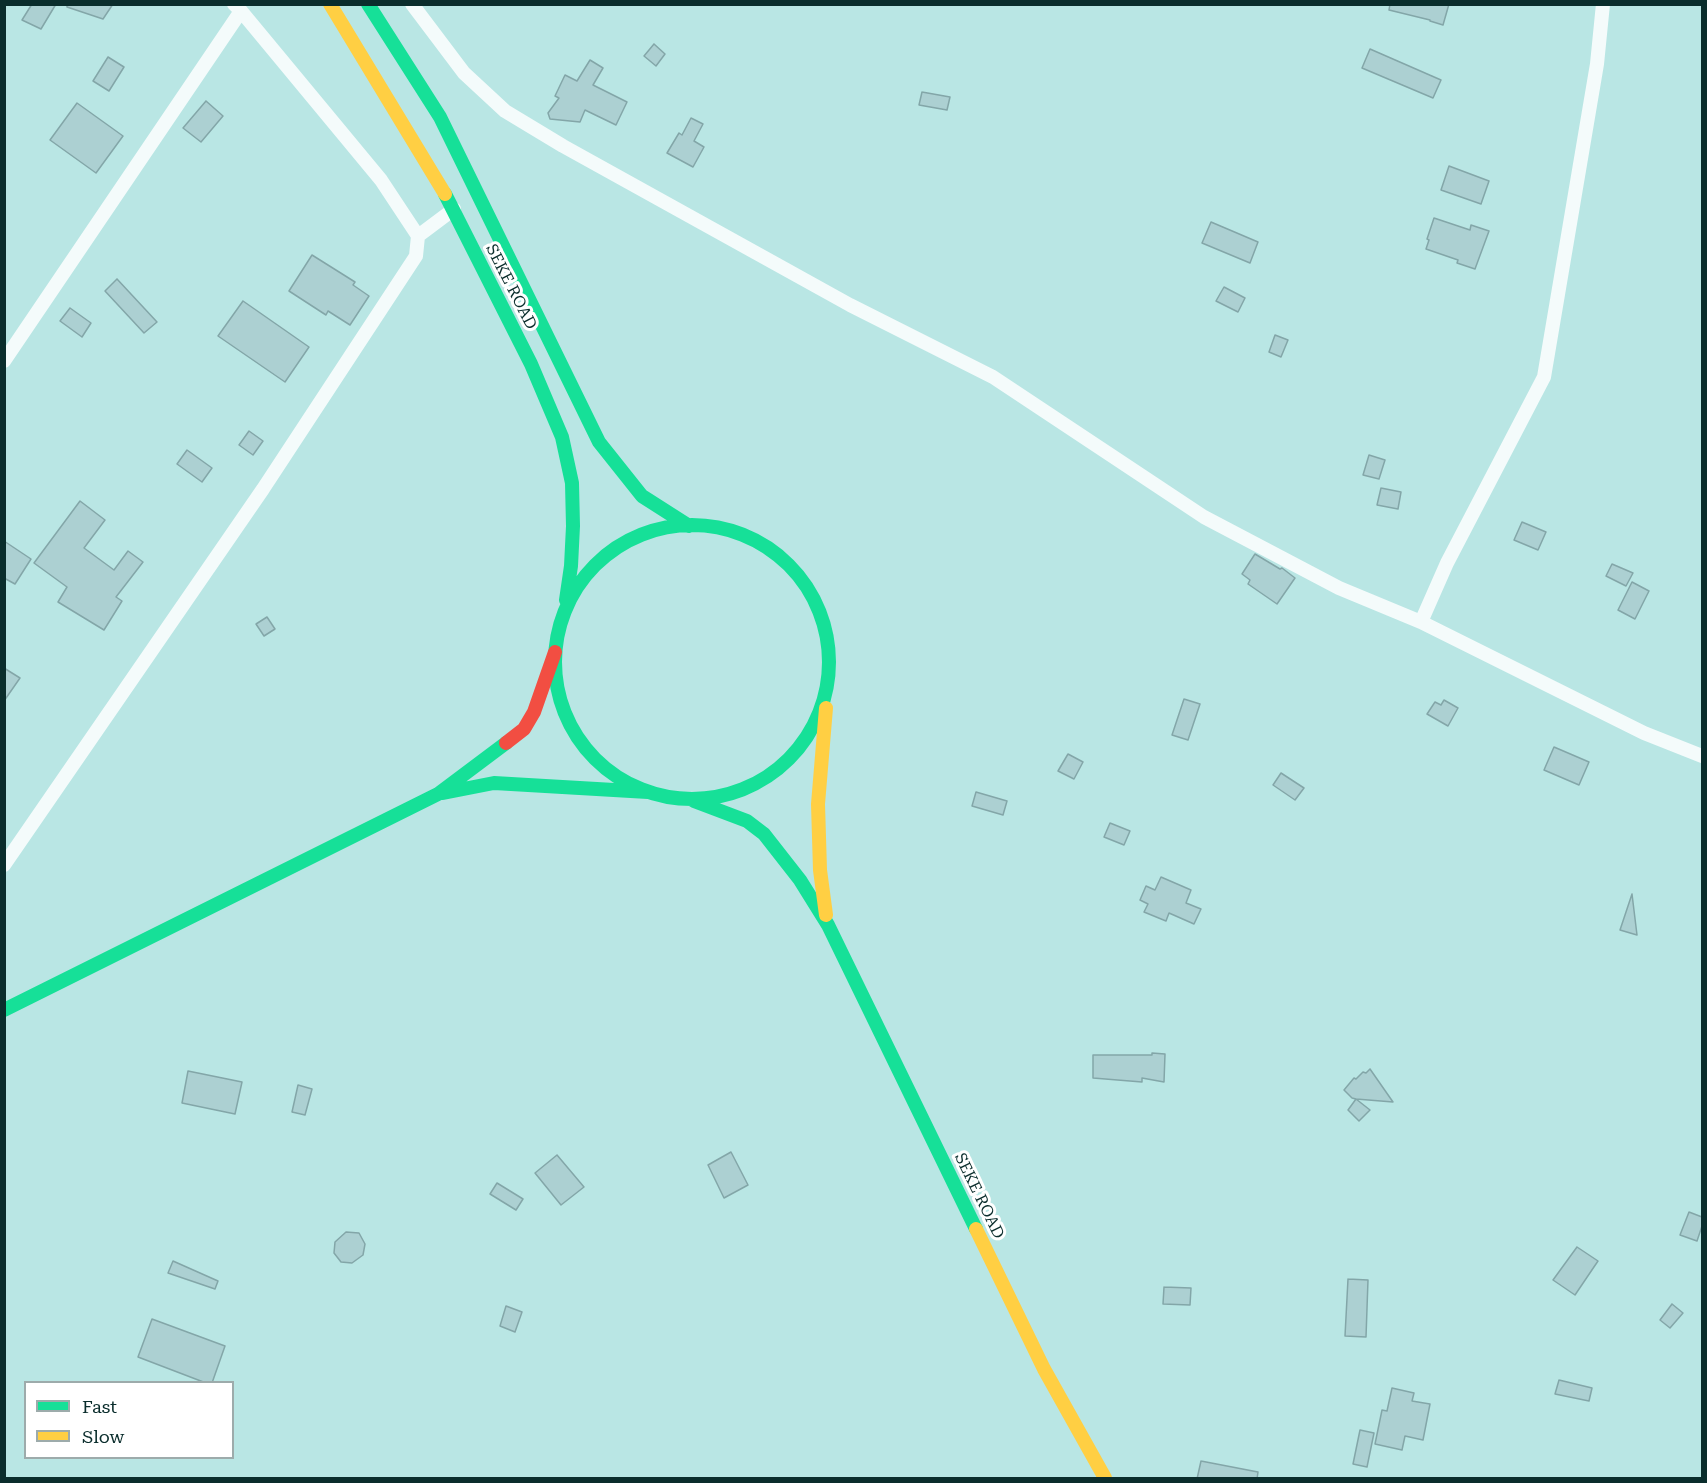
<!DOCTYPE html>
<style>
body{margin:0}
#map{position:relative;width:1707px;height:1483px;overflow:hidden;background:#b9e6e4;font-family:"Roboto Serif",serif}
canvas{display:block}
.frame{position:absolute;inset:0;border:6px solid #0a2d2c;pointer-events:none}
.legend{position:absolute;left:24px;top:1381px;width:210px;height:78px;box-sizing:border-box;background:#fff;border:2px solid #9dabab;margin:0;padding:8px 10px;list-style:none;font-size:18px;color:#0a2d2c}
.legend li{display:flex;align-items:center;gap:12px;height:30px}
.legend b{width:30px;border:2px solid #9dabab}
</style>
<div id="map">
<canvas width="1707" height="1483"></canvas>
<div class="frame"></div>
<ul class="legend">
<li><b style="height:8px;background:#16e098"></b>Fast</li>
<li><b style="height:8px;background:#ffcf43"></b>Slow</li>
</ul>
</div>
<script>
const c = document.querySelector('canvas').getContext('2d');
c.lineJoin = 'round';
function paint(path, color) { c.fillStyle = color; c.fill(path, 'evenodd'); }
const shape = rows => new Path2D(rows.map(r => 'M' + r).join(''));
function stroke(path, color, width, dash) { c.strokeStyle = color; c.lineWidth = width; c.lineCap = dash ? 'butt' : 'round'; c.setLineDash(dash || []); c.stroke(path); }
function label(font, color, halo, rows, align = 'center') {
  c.font = font + ' "Roboto Serif",serif'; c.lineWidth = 6; c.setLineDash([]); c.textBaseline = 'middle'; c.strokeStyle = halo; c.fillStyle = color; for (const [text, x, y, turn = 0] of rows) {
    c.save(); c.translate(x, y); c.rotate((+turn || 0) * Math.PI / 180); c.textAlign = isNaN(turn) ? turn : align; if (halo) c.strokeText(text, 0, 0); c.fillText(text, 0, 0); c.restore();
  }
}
const building = shape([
 [32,4,56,4,41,29,22,20,32,4],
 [67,4,113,4,103,19,67,7,67,4],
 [1390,4,1449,4,1443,25,1430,21,1430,20,1389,10,1390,4],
 [654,44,665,54,656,66,644,56,654,44],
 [1370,49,1441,80,1433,98,1362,68,1370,49],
 [108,57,124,67,109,91,93,81,108,57],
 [590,60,603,68,593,85,627,102,616,125,585,110,580,122,550,119,548,113,559,98,555,96,565,75,577,81,590,60],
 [922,92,950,97,947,110,919,105,922,92],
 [206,101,223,116,201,142,183,128,206,101],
 [77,103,123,136,96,173,50,140,77,103],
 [691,118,703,124,694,141,704,147,693,167,667,153,679,133,682,135,691,118],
 [1449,166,1489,181,1481,204,1441,190,1449,166],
 [1434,218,1470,230,1471,225,1489,231,1475,269,1457,263,1458,260,1426,249,1429,240,1427,239,1434,218],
 [1211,222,1258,242,1250,263,1202,243,1211,222],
 [312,255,355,282,353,285,369,296,350,325,328,311,326,315,289,291,312,255],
 [117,279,157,322,144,333,105,291,117,279],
 [1224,287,1245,298,1238,312,1216,301,1224,287],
 [243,301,309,347,285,382,218,336,243,301],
 [70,308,91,323,82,337,60,321,70,308],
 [1275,335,1288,340,1281,357,1269,352,1275,335],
 [249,431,263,441,253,455,239,445,249,431],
 [187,450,212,468,202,482,177,464,187,450],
 [1369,455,1385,460,1379,479,1363,475,1369,455],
 [1381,488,1401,492,1398,509,1377,505,1381,488],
 [80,501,105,520,84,548,114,570,128,551,143,562,116,597,122,601,104,630,58,602,67,587,34,563,80,501],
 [1522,522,1546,532,1538,550,1514,540,1522,522],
 [4,541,31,559,15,584,4,578,4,541],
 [1255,554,1280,569,1282,568,1295,578,1277,604,1248,584,1250,580,1242,574,1255,554],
 [1612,564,1633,573,1626,586,1606,576,1612,564],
 [1632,582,1649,591,1635,619,1618,610,1632,582],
 [267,617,275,629,264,636,256,624,267,617],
 [4,668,20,678,4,701,4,668],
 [1184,699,1200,704,1188,740,1172,735,1184,699],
 [1444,700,1458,708,1448,726,1427,714,1435,702,1441,705,1444,700],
 [1554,747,1589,762,1579,785,1544,770,1554,747],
 [1068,754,1083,762,1074,779,1058,771,1068,754],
 [1281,773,1304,788,1295,800,1273,785,1281,773],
 [976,792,1007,801,1003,815,972,806,976,792],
 [1110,823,1130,831,1124,845,1104,837,1110,823],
 [1161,877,1191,890,1186,903,1201,909,1194,924,1169,913,1166,921,1144,912,1148,904,1140,900,1146,886,1155,890,1161,877],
 [1632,894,1637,935,1620,930,1632,894],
 [1152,1053,1165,1054,1164,1082,1142,1078,1142,1082,1093,1078,1093,1055,1152,1055,1152,1053],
 [1370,1069,1393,1102,1356,1099,1370,1110,1359,1121,1348,1110,1356,1099,1352,1098,1344,1090,1354,1078,1356,1079,1363,1072,1366,1073,1370,1069],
 [188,1071,242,1082,235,1114,182,1103,188,1071],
 [298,1085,312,1089,305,1115,292,1112,298,1085],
 [731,1152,748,1185,724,1198,708,1165,731,1152],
 [557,1155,584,1187,561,1205,535,1173,557,1155],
 [497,1183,523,1199,516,1210,490,1194,497,1183],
 [1689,1212,1702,1217,1702,1226,1697,1241,1680,1235,1689,1212],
 [346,1232,359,1233,365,1244,363,1255,352,1263,341,1262,334,1253,335,1242,346,1232],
 [1577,1247,1598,1261,1575,1295,1553,1280,1577,1247],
 [173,1261,218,1281,215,1289,168,1273,173,1261],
 [1348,1279,1368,1280,1366,1337,1345,1336,1348,1279],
 [1164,1287,1191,1288,1190,1305,1163,1304,1164,1287],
 [1672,1304,1683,1313,1670,1328,1660,1320,1672,1304],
 [506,1306,522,1312,515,1332,500,1326,506,1306],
 [152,1319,225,1346,212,1383,206,1383,138,1357,152,1319],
 [1559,1380,1592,1388,1589,1401,1555,1394,1559,1380],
 [1392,1388,1414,1393,1412,1401,1430,1404,1423,1440,1405,1436,1402,1450,1375,1444,1382,1410,1387,1411,1392,1388],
 [1360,1430,1374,1433,1367,1467,1353,1464,1360,1430],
 [1201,1461,1258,1472,1257,1479,1197,1479,1201,1461]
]);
const street = shape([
 [412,4,464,73,505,111,563,146,850,305,993,377,1204,517,1339,588,1421,622,1644,733,1702,756],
 [418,236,454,209],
 [4,361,241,11],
 [1421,622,1447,563,1544,377,1597,64,1603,4],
 [4,865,263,489,416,256,418,236,381,180,241,11,234,4]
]);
const fast = shape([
 [368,4,440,117,599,442,642,496,689,526],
 [445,194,531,364,562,437,572,483,573,526,571,566,566,600],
 '555 662a137 137 0 1 1 274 0a137 137 0 1 1-274 0Z',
 [443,793,494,783,648,792],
 [694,801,747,821,764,834,800,880,828,925,976,1229],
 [4,1010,438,794,506,743]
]);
const slow = shape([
 [330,4,445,194],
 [826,708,818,804,820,870,826,915],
 [976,1229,1044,1369,1105,1478]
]);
const jam = shape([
 [506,743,524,729,534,712,555,652]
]);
const streetNames = [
 ["SEKE ROAD",511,287,63],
 ["SEKE ROAD",979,1196,64]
];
paint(building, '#acd0d2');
stroke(building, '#83a6a8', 1.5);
stroke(street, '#f4fbfb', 14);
stroke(fast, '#16e098', 14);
stroke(slow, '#ffcf43', 14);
stroke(jam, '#f24e42', 14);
label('16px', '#0a2d2c', '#fff', streetNames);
</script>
